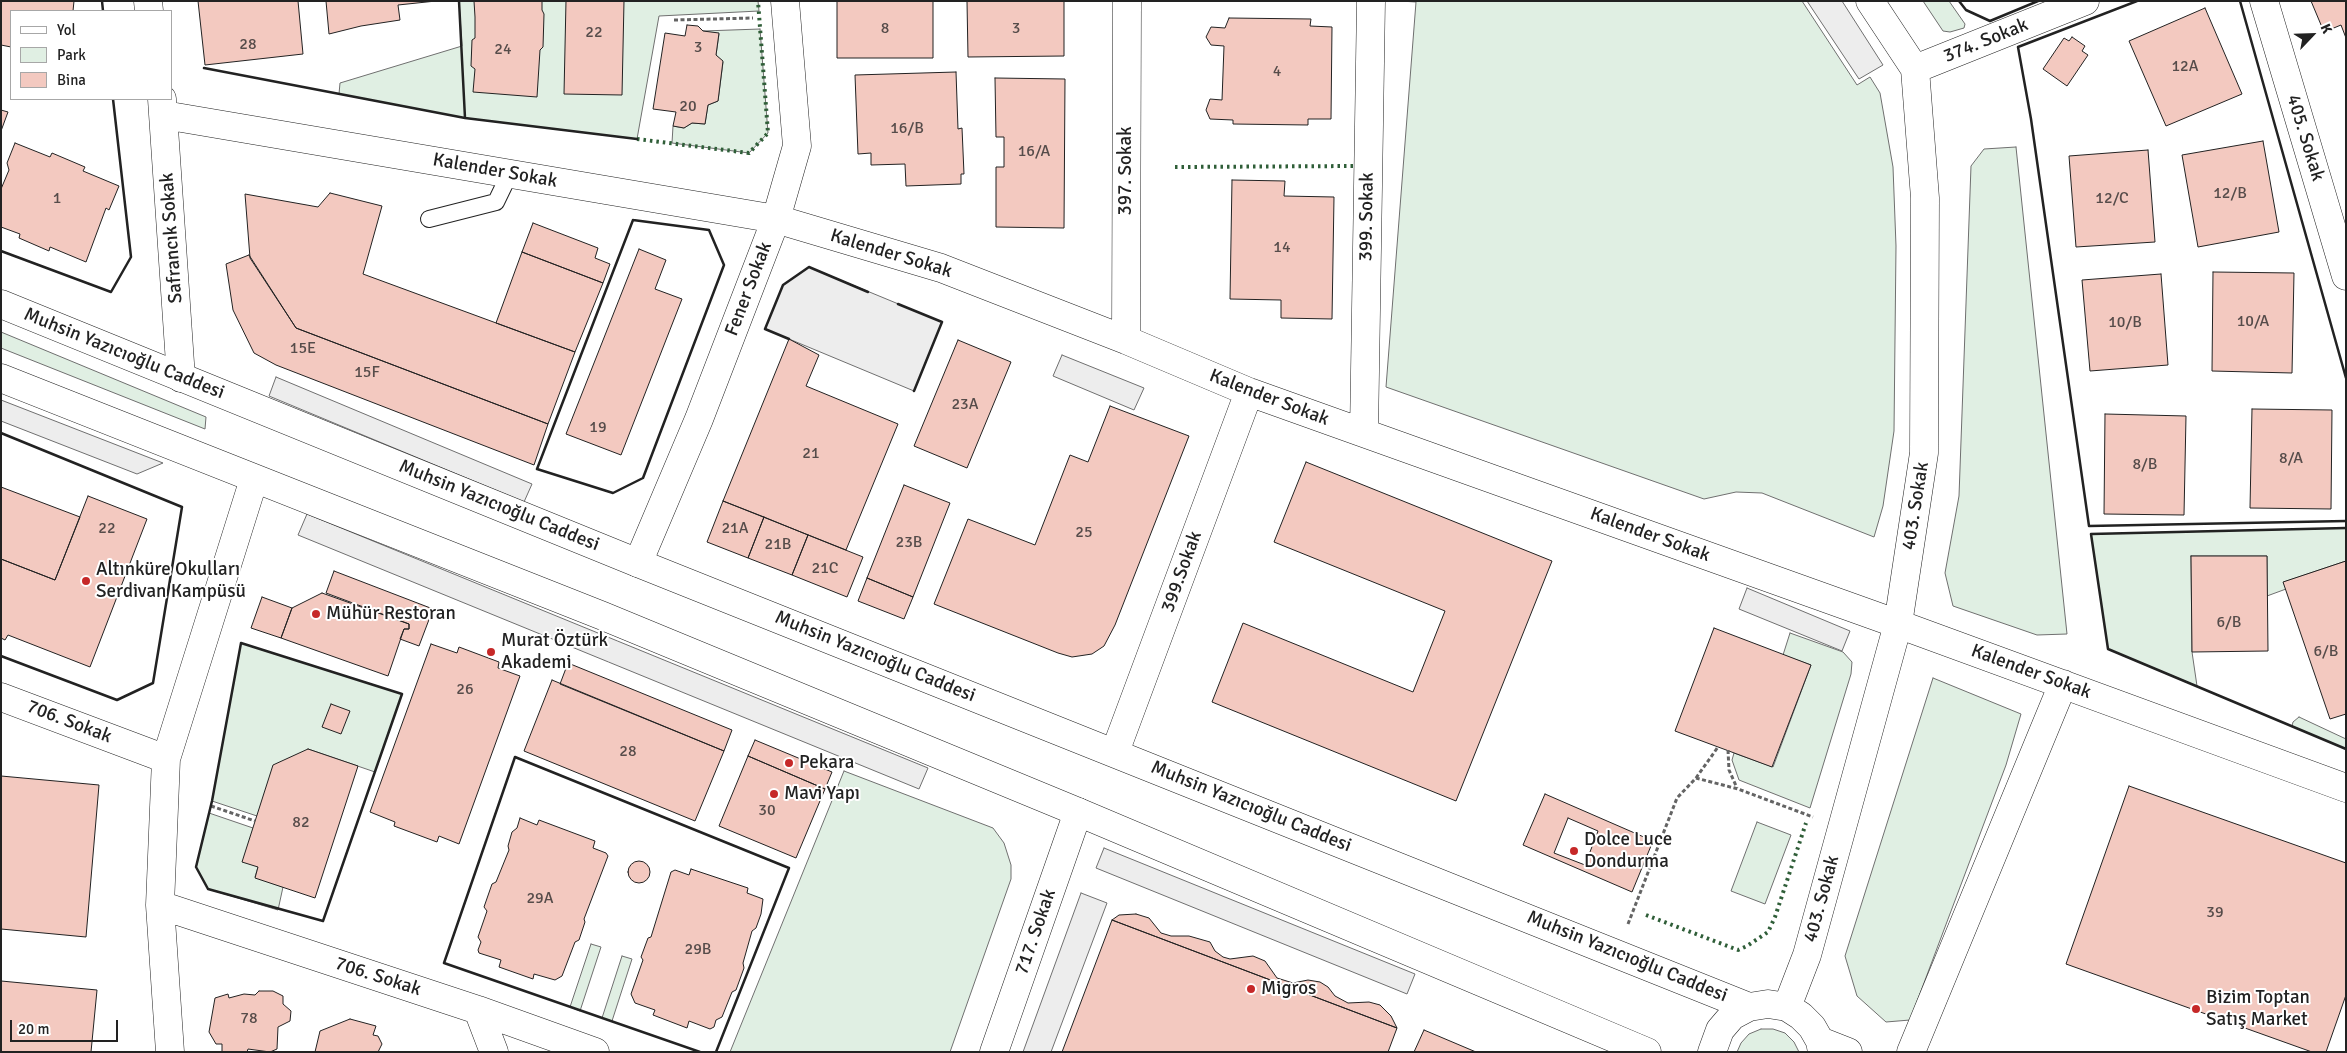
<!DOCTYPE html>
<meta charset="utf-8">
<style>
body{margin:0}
#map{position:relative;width:2347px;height:1053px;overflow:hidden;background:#fff;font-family:Signika,sans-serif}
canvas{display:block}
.frame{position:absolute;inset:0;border:2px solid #222;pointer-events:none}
.legend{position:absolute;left:10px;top:10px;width:162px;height:90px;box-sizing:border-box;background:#fff;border:1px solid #a7a7a7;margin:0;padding:6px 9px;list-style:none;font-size:15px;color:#222}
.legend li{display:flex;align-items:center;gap:10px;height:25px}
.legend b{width:25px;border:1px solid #a7a7a7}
.north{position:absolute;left:2287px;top:10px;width:50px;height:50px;-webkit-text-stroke:4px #fff;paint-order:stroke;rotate:66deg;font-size:14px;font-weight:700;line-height:20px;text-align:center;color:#222}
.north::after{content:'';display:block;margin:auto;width:18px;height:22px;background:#222;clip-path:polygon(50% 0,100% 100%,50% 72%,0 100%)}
.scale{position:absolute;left:10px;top:1020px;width:108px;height:22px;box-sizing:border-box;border:2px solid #222;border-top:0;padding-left:6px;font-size:15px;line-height:18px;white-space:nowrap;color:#222;-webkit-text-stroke:4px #fff;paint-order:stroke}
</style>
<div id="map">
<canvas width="2347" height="1053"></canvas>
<div class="frame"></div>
<ul class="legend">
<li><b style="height:6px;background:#fff"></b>Yol</li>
<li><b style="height:14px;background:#e0efe3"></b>Park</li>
<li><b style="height:14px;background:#f3c9c0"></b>Bina</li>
</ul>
<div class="north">K</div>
<div class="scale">20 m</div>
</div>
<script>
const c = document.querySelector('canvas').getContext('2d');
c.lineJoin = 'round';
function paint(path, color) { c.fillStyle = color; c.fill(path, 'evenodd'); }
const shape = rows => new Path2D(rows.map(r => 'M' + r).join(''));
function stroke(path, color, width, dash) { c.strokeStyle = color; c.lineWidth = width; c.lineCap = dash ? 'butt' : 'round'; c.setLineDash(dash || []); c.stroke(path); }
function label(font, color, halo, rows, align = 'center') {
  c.font = font + ' Signika,sans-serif'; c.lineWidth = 4; c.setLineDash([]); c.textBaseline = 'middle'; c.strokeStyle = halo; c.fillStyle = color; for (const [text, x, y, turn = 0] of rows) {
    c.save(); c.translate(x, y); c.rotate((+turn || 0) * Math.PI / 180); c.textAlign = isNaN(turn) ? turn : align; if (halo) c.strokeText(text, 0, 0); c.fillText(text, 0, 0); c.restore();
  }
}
const green = shape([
 [459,1,758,1,759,11,659,16,637,139,465,118,339,94,340,83,462,46,459,1],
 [1400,1,1802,1,1857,85,1870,77,1880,93,1893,167,1896,246,1894,431,1883,506,1874,537,1762,493,1736,492,1704,499,1386,387,1416,2,1400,1],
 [1923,1,1949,1,1965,24,1964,28,1950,32,1943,31,1923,1],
 [760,29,768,133,749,153,672,143,673,126,684,128,692,123,705,124,708,105,718,101,723,62,716,55,719,34,703,31,760,29],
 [2016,147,2067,634,2037,635,1953,606,1945,573,1959,496,1971,166,1984,149,2016,147],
 [1,332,206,417,205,429,1,348,1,332],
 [2346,528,2346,561,2284,582,2286,589,2267,596,2267,556,2191,556,2192,652,2197,686,2108,649,2091,534,2346,528],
 [1790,633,1843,652,1852,662,1851,674,1810,808,1739,780,1732,760,1734,753,1773,767,1811,665,1783,655,1790,633],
 [241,643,402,694,375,772,308,749,257,816,212,801,241,643],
 [1933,678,2021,714,2006,765,1910,1020,1886,1022,1857,996,1845,956,1933,678],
 [2299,717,2346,739,2346,749,2292,726,2293,722,2299,717],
 [844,771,993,828,1004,843,1011,865,1011,879,950,1052,730,1052,844,771],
 [209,813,253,828,258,867,255,877,283,887,278,910,208,889,196,867,209,813],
 [1757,822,1791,835,1765,904,1731,891,1757,822],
 [591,944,601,947,580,1011,570,1007,591,944],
 [622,956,632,959,612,1021,602,1018,622,956],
 [1761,1029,1773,1029,1785,1033,1794,1042,1799,1052,1737,1052,1741,1043,1749,1034,1761,1029]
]);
const parking = shape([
 [1807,1,1842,1,1883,65,1859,79,1807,1],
 [809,267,942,322,914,391,765,329,783,285,809,267],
 [1062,355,1144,388,1134,410,1053,376,1062,355],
 [276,377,532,484,524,502,269,396,276,377],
 [1,400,163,463,137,474,1,421,1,400],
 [307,514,928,768,919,789,298,535,307,514],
 [1747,588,1850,631,1842,651,1739,609,1747,588],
 [1104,848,1415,974,1407,994,1096,868,1104,848],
 [1081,893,1107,903,1051,1052,1023,1052,1081,893]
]);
const building = shape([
 [1,1,74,1,73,11,11,11,11,47,1,45,1,1],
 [198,1,298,1,303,54,205,65,198,1],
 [326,1,436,1,398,5,400,20,361,26,329,34,326,1],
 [474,1,542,1,542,10,544,14,543,47,540,50,537,97,473,92,475,69,471,66,472,40,475,38,475,17,474,1],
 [566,1,624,1,622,95,564,94,566,1],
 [837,1,933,1,933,58,837,58,837,1],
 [967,1,1064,1,1064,56,968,57,967,1],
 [2311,1,2346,1,2346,38,2341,25,2324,32,2311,1],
 [2205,8,2242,94,2166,126,2129,41,2205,8],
 [1229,18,1311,19,1310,26,1332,27,1331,119,1308,119,1308,125,1233,124,1233,120,1210,119,1206,110,1210,99,1222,100,1224,46,1211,45,1206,37,1211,27,1225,28,1229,18],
 [687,25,698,26,703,31,719,33,716,55,723,61,718,101,708,105,705,124,692,123,684,128,673,126,676,112,653,109,665,33,685,36,687,25],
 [2072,37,2085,46,2082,51,2088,55,2067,86,2043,69,2064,38,2069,41,2072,37],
 [956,72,958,129,962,128,964,174,961,174,961,184,906,186,905,164,871,165,871,153,858,154,855,75,956,72],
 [995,78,1065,79,1064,228,996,227,996,167,1004,167,1004,137,996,137,995,78],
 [1,110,8,112,1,131,1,110],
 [2263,141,2279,232,2198,247,2182,155,2263,141],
 [15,143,50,157,52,153,85,167,83,171,119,186,109,210,106,208,86,262,50,247,49,251,19,238,20,234,1,227,1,189,9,170,7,163,15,143],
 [2148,150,2155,242,2076,247,2069,156,2148,150],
 [1232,180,1285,181,1284,196,1334,197,1332,319,1281,318,1281,300,1230,299,1232,180],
 [330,193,382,206,363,274,575,352,548,424,296,328,250,258,245,194,318,207,330,193],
 [533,223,598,248,595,258,610,264,603,283,522,252,533,223],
 [639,249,666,260,655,289,682,299,621,455,566,434,639,249],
 [522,252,603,283,575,352,496,323,522,252],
 [249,255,296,328,548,424,534,465,276,365,254,353,233,310,226,264,249,255],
 [2213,272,2294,273,2292,373,2212,371,2213,272],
 [2161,274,2168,365,2090,371,2082,280,2161,274],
 [789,339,819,355,806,386,898,424,846,550,723,501,789,339],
 [958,340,1011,362,967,468,914,446,958,340],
 [1110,406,1189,436,1115,625,1104,646,1092,654,1072,657,1058,653,934,604,968,519,1035,545,1070,455,1088,462,1110,406],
 [2252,409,2332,410,2331,509,2250,508,2252,409],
 [2105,414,2186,416,2184,515,2104,514,2105,414],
 [1306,462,1552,561,1456,801,1212,702,1243,623,1413,692,1445,611,1274,542,1306,462],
 [904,485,950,503,913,597,867,578,904,485],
 [1,487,80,517,55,580,1,559,1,487],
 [88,496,147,519,90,667,8,635,5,640,1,638,1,559,55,580,88,496],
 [723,501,764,517,748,558,707,542,723,501],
 [764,517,808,535,792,575,748,558,764,517],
 [808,535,863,557,847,597,792,575,808,535],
 [2191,556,2267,556,2268,651,2192,652,2191,556],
 [2346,561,2346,714,2330,719,2283,582,2346,561],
 [334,571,433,609,419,646,400,639,404,629,409,629,409,624,326,593,334,571],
 [867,578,913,597,904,619,858,601,867,578],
 [322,593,409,624,409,629,404,629,388,676,281,638,292,608,322,593],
 [262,597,292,608,281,638,251,628,262,597],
 [1714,628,1811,665,1772,767,1675,731,1714,628],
 [431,644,457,653,459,647,499,662,498,668,520,676,459,844,439,836,437,842,394,826,395,822,370,812,431,644],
 [568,663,732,730,724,751,560,684,568,663],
 [552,680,724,751,695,821,524,751,552,680],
 [331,704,350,711,341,734,322,727,331,704],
 [755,740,832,772,825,789,748,756,755,740],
 [308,749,358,766,315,898,255,878,258,867,242,862,273,765,308,749],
 [748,756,825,789,796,858,719,826,748,756],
 [1,776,99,785,86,937,1,929,1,776],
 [2129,786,2346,863,2346,995,2326,1052,2312,1052,2066,964,2129,786],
 [1545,794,1653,841,1632,892,1523,845,1545,794],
 [520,818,537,825,539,820,595,841,593,848,606,853,608,856,584,919,585,922,579,940,575,942,562,976,555,980,534,974,533,979,499,967,501,960,479,953,478,950,481,942,478,937,487,911,484,907,492,884,496,882,509,850,508,846,512,832,517,828,520,818],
 [1568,818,1598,831,1585,865,1554,853,1568,818],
 '628 872a11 11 0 1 1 22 0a11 11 0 1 1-22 0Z',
 [691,869,748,888,747,893,763,899,761,914,756,928,752,931,743,963,744,968,736,990,732,992,722,1017,716,1020,714,1027,710,1029,689,1021,687,1028,653,1015,655,1010,635,1003,631,994,643,960,641,957,648,938,651,937,671,872,675,870,689,875,691,869],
 [1136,914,1149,918,1161,933,1171,936,1189,936,1210,942,1215,951,1223,957,1230,959,1253,956,1265,961,1277,978,1293,983,1308,980,1320,982,1328,987,1335,996,1348,1003,1369,1002,1380,1005,1391,1016,1397,1028,1112,920,1119,915,1136,914],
 [1112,920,1397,1028,1388,1052,1062,1052,1112,920],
 [1,981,97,990,91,1052,1,1052,1,981],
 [259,991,273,991,283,996,283,1004,291,1011,290,1021,278,1027,277,1049,270,1052,248,1049,247,1052,222,1052,222,1044,216,1044,209,1032,215,998,228,994,229,998,244,994,255,995,259,991],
 [350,1019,376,1026,373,1035,378,1036,382,1044,378,1052,315,1052,320,1031,350,1019],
 [1424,1030,1476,1052,1414,1052,1424,1030]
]);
const path = shape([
 [674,20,753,18],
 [1728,750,1729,770,1737,788],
 [1696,778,1718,747],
 [211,806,255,821],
 [1628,924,1677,798,1696,778,1738,789,1813,817]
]);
const lane = shape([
 [429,219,496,202,510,173]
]);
const street = shape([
 [148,1,149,11],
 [2264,1,2346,276],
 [1915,69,2085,1],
 [162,99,181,378],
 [164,115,776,219,941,268,1126,340,1249,392,1898,624,2346,788],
 [1126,340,1127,1],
 [1364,433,1371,1],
 [638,563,699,419,776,219,797,146,785,1],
 [1,697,166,759],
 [1115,752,1249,392],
 [160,905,478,1010,595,1052],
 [1787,1007,1807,955,1898,624,1924,453,1925,198,1915,69,1870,1],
 [478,1010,494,1052],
 [170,1052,160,905,166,759,254,479],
 [994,1052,1078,812],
 [1911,1052,2063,684]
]);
const secondary = shape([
 [1,304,638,563,1749,1007],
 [1,378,603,616,1078,812,1647,1052],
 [1820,1041,1848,1052],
 [1712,1052,1720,1030,1732,1016,1749,1007,1768,1004,1787,1007,1801,1016,1812,1027,1820,1041,1822,1052]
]);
const hedge = shape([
 [637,139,749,153,768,133,758,1],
 [1175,167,1355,166],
 [1646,915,1738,950,1747,946,1768,932,1775,917,1806,823]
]);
const wall = shape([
 [102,1,103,11],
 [459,1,465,118],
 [1959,1,1966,10,1990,21,2038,1],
 [2137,1,2018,47,2031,119,2089,526,2346,521],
 [2240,1,2346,378],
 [204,68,465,118,637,139],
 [633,220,709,230,724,265,643,478,613,493,537,469,633,220],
 [1,251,111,292,131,257,113,99],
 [898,304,942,322,914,391],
 [789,339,765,329,783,285,809,267,868,292],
 [1,433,182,507,153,683,117,700,1,656],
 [2346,528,2091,534,2108,649,2346,749],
 [241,643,402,694,323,921,208,889,196,867,212,801,241,643],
 [700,1052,444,963,515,757,789,868,716,1052]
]);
const markers = [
 [86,581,5,"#c62828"],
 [316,614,5,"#c62828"],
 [491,652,5,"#c62828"],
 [789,763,5,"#c62828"],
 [774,794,5,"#c62828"],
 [1574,851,5,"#c62828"],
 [1251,989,5,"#c62828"],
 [2196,1009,5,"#c62828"]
];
const numberNames = [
 ["8",885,29],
 ["3",1016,29],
 ["22",594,33],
 ["28",248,45],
 ["3",698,48],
 ["24",503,50],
 ["12A",2185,67],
 ["4",1277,72],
 ["20",688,107],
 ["16/B",907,129],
 ["16/A",1034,152],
 ["12/B",2230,194],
 ["1",57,199],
 ["12/C",2112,199],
 ["14",1282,248],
 ["10/A",2253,322],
 ["10/B",2125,323],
 ["15E",303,349],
 ["15F",367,373],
 ["23A",965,405],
 ["19",598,428],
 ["21",811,454],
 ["8/A",2291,459],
 ["8/B",2145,465],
 ["22",107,529],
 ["21A",735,529],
 ["25",1084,533],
 ["23B",909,543],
 ["21B",778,545],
 ["21C",825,569],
 ["6/B",2229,623],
 ["6/B",2326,652],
 ["26",465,690],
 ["28",628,752],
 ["30",767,811],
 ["82",301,823],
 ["29A",540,899],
 ["39",2215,913],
 ["29B",698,950],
 ["78",249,1019]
];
const streetNames = [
 ["374. Sokak",1986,41,-22],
 ["405. Sokak",2305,138,73],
 ["Kalender Sokak",495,171,10],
 ["397. Sokak",1126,171,-90],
 ["399. Sokak",1367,217,-89],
 ["Safrancık Sokak",172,238,-94],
 ["Kalender Sokak",891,254,17],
 ["Fener Sokak",749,289,-69],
 ["Muhsin Yazıcıoğlu Caddesi",124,354,22],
 ["Kalender Sokak",1269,398,21],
 ["Muhsin Yazıcıoğlu Caddesi",499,506,22],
 ["403. Sokak",1916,506,-81],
 ["Kalender Sokak",1650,535,20],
 ["399.Sokak",1182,572,-70],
 ["Muhsin Yazıcıoğlu Caddesi",875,657,22],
 ["Kalender Sokak",2031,672,20],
 ["706. Sokak",69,722,21],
 ["Muhsin Yazıcıoğlu Caddesi",1251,807,22],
 ["403. Sokak",1822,899,-75],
 ["717. Sokak",1036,932,-71],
 ["Muhsin Yazıcıoğlu Caddesi",1627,957,22],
 ["706. Sokak",378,977,18]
];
const poiNames = [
 ["Altınküre Okulları",96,570],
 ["Serdivan Kampüsü",96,592],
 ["Mühür Restoran",326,614],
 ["Murat Öztürk",501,641],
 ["Akademi",501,663],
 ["Pekara",799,763],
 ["Mavi Yapı",784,794],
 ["Dolce Luce",1584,840],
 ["Dondurma",1584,862],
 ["Migros",1261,989],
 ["Bizim Toptan",2206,998],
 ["Satış Market",2206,1020]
];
paint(green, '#e0efe3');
stroke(green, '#6f6f6f', 1);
paint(parking, '#ededed');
stroke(parking, '#6f6f6f', 1);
paint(building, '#f3c9c0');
stroke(building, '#222', 1);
stroke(lane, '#222', 18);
stroke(street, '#222', 29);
stroke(secondary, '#222', 29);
stroke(path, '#646464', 3, [4, 2.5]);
stroke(lane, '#fff', 16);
stroke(street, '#fff', 28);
stroke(secondary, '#fff', 28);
stroke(hedge, '#2f5e38', 4, [2.5, 4]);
stroke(wall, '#222', 2.5);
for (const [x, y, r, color] of markers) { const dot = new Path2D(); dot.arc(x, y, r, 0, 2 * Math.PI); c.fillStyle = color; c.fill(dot); stroke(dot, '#fff', 2); }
label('16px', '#564c4a', null, numberNames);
label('19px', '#222', '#fff', streetNames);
label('19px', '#222', '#fff', poiNames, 'left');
</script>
